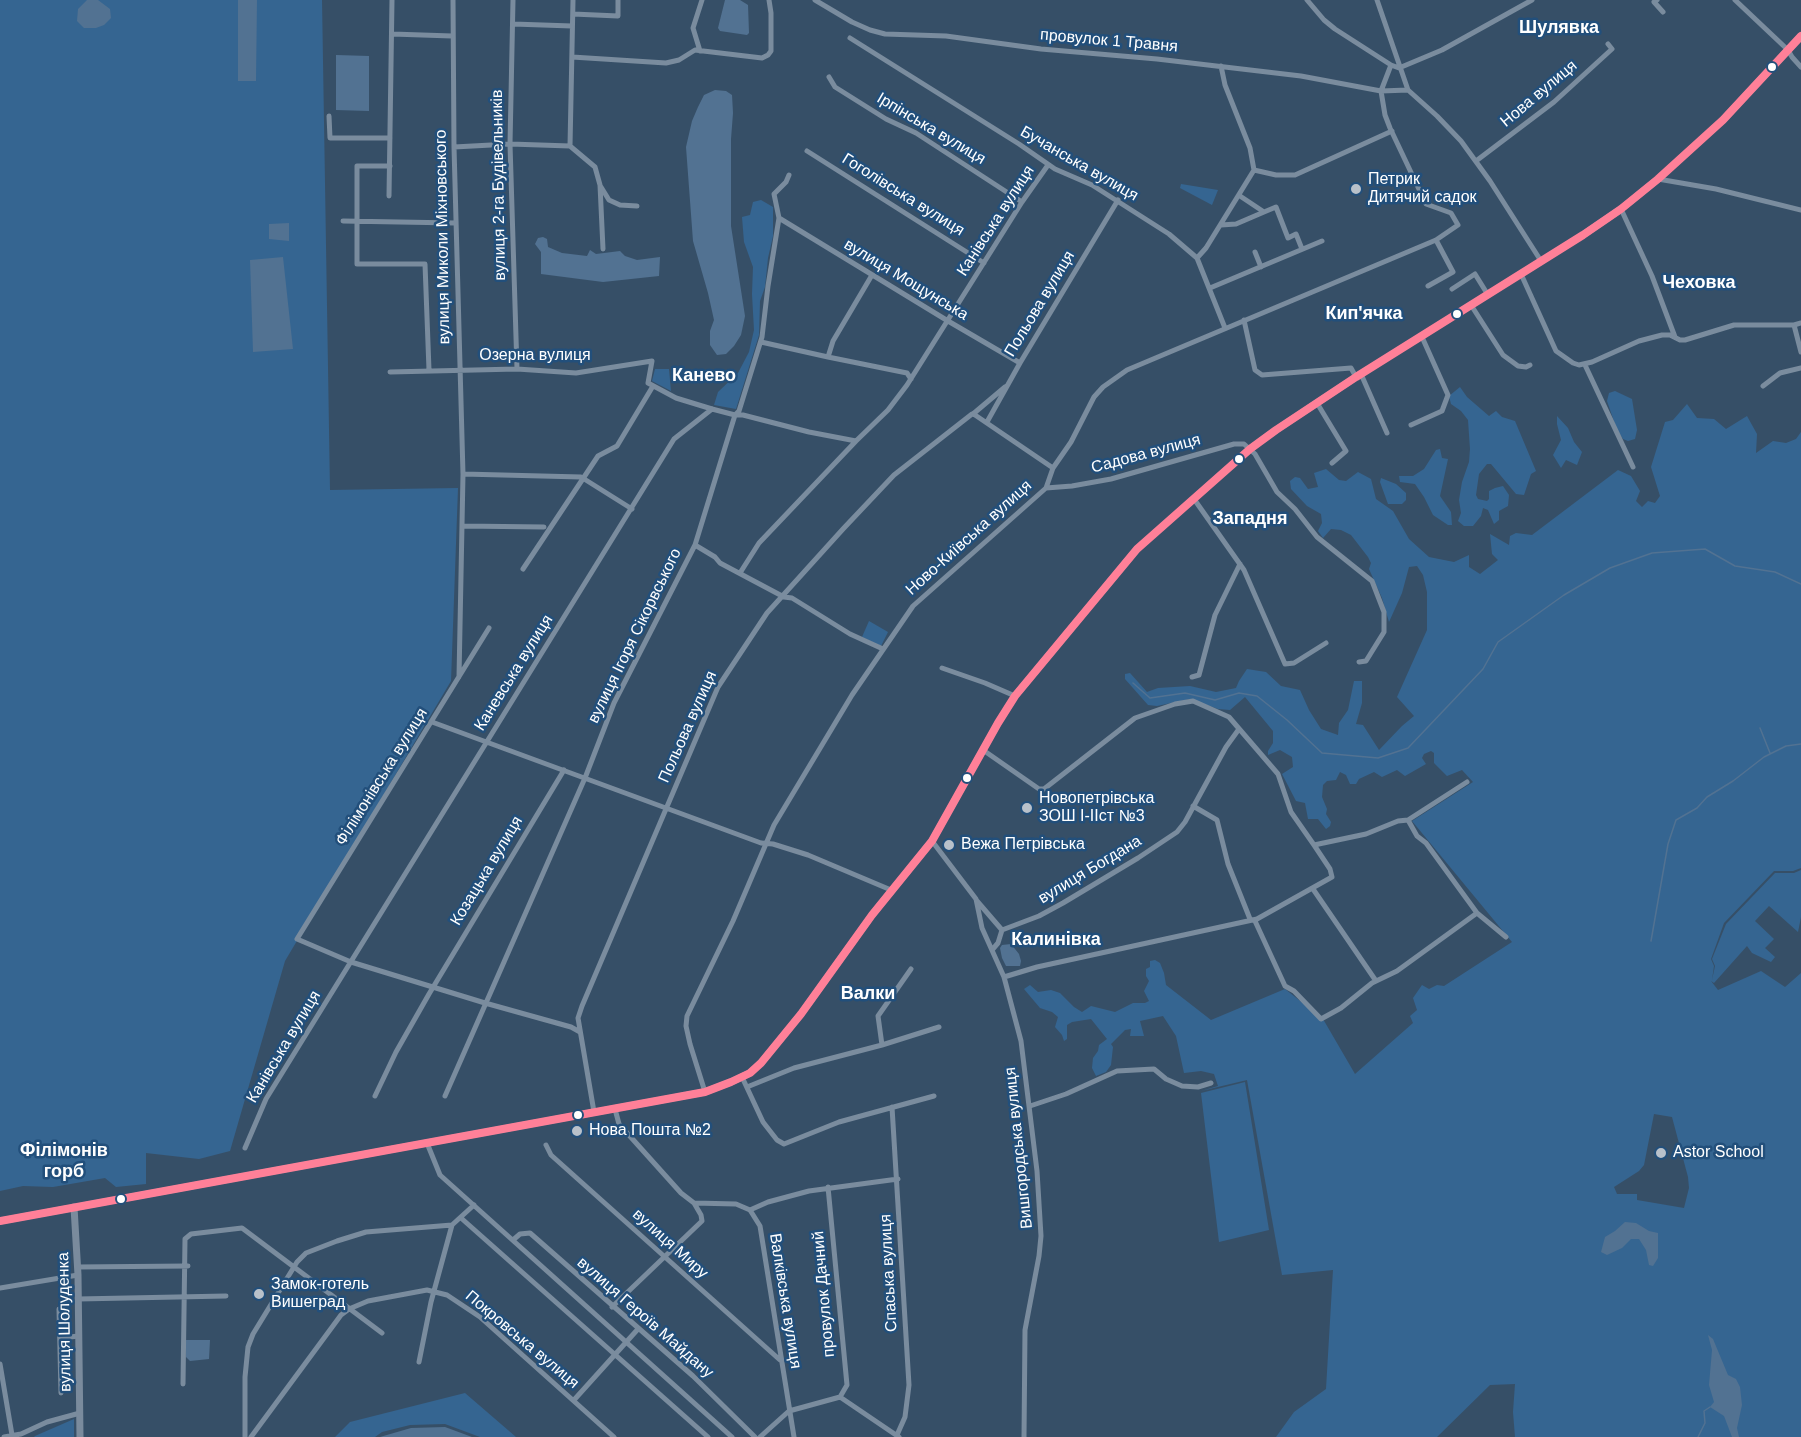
<!DOCTYPE html>
<meta charset="utf-8">
<style>
body{margin:0}
canvas{display:block;background:#364f67}
</style>
<canvas width="1801" height="1437"></canvas>
<script>
const c = document.querySelector('canvas').getContext('2d');
c.lineJoin = 'round';
function paint(path, color) { c.fillStyle = color; c.fill(path, 'evenodd'); }
const shape = rows => new Path2D(rows.map(r => 'M' + r).join(''));
function stroke(path, color, width, dash) { c.strokeStyle = color; c.lineWidth = width; c.lineCap = dash ? 'butt' : 'round'; c.setLineDash(dash || []); c.stroke(path); }
function label(font, color, halo, rows, align = 'center') {
  c.font = font + ' Arial,sans-serif'; c.lineWidth = 5; c.setLineDash([]); c.textBaseline = 'middle'; c.strokeStyle = halo; c.fillStyle = color; for (const [text, x, y, turn = 0] of rows) {
    c.save(); c.translate(x, y); c.rotate((+turn || 0) * Math.PI / 180); c.textAlign = isNaN(turn) ? turn : align; if (halo) c.strokeText(text, 0, 0); c.fillText(text, 0, 0); c.restore();
  }
}
const green = shape([
 [0,0,322,0,330,490,458,488,451,681,285,961,230,1151,199,1159,146,1153,146,1184,116,1187,105,1178,53,1187,23,1186,0,1191],
 [1181,184,1218,190,1212,205,1180,188],
 [761,200,773,207,773,236,768,258,765,287,760,301,759,335,736,409,714,405,718,392,738,373,749,352,754,330,752,294,753,267,744,242,742,217,750,215,753,202],
 [655,369,669,369,671,391,652,381],
 [1460,387,1467,397,1489,416,1496,411,1502,417,1515,421,1536,471,1531,474,1524,495,1516,494,1491,464,1487,464,1479,474,1476,495,1478,499,1487,501,1489,499,1489,491,1495,488,1503,486,1509,495,1508,506,1499,511,1499,520,1494,524,1488,510,1483,508,1481,516,1473,526,1464,526,1458,521,1461,513,1459,500,1462,482,1469,462,1470,449,1468,420,1461,411,1451,404,1449,396],
 [1615,391,1632,399,1637,430,1635,439,1628,441,1623,439,1617,430,1607,401,1609,393],
 [1687,404,1697,418,1714,419,1726,429,1747,416,1757,434,1756,453,1773,441,1786,443,1796,439,1801,432,1801,868,1793,871,1774,871,1724,923,1711,959,1714,966,1712,980,1715,966,1712,959,1726,924,1775,873,1794,873,1801,870,1801,917,1798,932,1769,906,1755,921,1774,939,1765,948,1775,957,1771,962,1752,953,1747,946,1714,983,1711,981,1718,990,1761,971,1785,987,1801,973,1801,1437,1515,1437,1513,1412,1515,1384,1490,1385,1437,1437,1276,1437,1294,1412,1326,1389,1333,1270,1282,1275,1247,1080,1201,1091,1218,1086,1214,1074,1201,1071,1184,1073,1176,1036,1163,1016,1140,1021,1144,1036,1130,1036,1131,1029,1125,1030,1111,1044,1113,1047,1111,1065,1106,1072,1096,1076,1092,1068,1093,1058,1098,1051,1099,1045,1107,1039,1091,1019,1072,1022,1067,1025,1067,1039,1064,1041,1062,1035,1055,1027,1058,1017,1052,1012,1040,1008,1024,989,1030,985,1038,992,1051,990,1060,993,1074,1007,1082,1012,1091,1006,1115,1012,1133,1003,1145,1003,1149,1001,1144,991,1149,981,1146,976,1146,969,1150,967,1150,961,1155,960,1160,963,1164,973,1166,985,1211,1020,1285,989,1323,1019,1355,1074,1413,1023,1410,1016,1417,1010,1413,998,1422,985,1429,989,1437,985,1444,986,1512,942,1412,821,1473,782,1462,770,1447,776,1434,763,1434,753,1431,751,1424,754,1422,758,1426,764,1405,776,1397,770,1382,777,1374,772,1359,779,1356,784,1350,784,1346,775,1340,772,1336,780,1327,781,1323,785,1322,797,1327,809,1326,814,1331,822,1330,826,1326,829,1318,819,1308,819,1305,803,1296,801,1282,774,1293,767,1292,757,1280,750,1268,755,1268,751,1273,743,1273,731,1245,697,1230,710,1218,709,1190,699,1157,706,1148,705,1125,679,1125,674,1130,673,1147,692,1158,688,1190,686,1216,692,1236,688,1239,681,1247,669,1266,672,1281,686,1300,690,1309,710,1321,729,1338,735,1339,723,1348,710,1354,681,1362,681,1362,703,1356,724,1363,725,1379,750,1402,726,1414,716,1397,697,1427,630,1427,592,1423,575,1417,566,1409,567,1402,593,1389,622,1382,598,1369,569,1371,563,1368,557,1351,535,1341,530,1331,529,1323,538,1318,531,1322,523,1321,514,1307,506,1291,489,1290,481,1295,477,1300,478,1308,489,1318,487,1314,473,1326,469,1339,480,1346,481,1358,472,1371,479,1376,499,1393,511,1409,539,1429,557,1454,562,1469,555,1469,567,1480,574,1498,560,1492,554,1490,534,1509,545,1510,536,1516,533,1532,535,1618,470,1631,476,1640,491,1636,501,1642,507,1648,501,1655,503,1660,496,1651,467,1665,422,1673,420],
 [1654,1114,1672,1117,1688,1177,1689,1188,1684,1208,1637,1200,1637,1194,1617,1194,1614,1187,1639,1171,1644,1165],
 [1557,416,1568,428,1574,442,1582,452,1577,465,1566,460,1561,468,1553,455,1561,440,1557,424],
 [1440,449,1442,458,1448,459,1440,496,1451,512,1452,525,1448,525,1433,515,1424,497,1415,484,1400,482,1399,476,1413,476,1424,469,1436,450],
 [1381,478,1396,484,1406,493,1406,500,1402,504,1388,504,1380,482],
 [869,621,888,632,881,646,862,637],
 [1245,1082,1269,1230,1219,1242,1201,1093],
 [465,1393,516,1437,480,1437,445,1424,410,1425,382,1432,375,1437,335,1437,350,1422],
 [74,1419,74,1437,34,1437,35,1436]
]);
const water = shape([
 [87,0,98,0,110,9,111,18,104,25,96,28,84,28,77,21,78,9],
 [238,0,257,0,256,81,238,81],
 [725,0,740,0,748,5,749,33,747,35,720,31,718,28],
 [336,55,369,56,369,111,336,110],
 [715,90,726,91,732,95,733,113,731,139,731,226,745,316,741,335,734,346,726,354,717,355,710,345,710,331,714,320,708,293,693,241,686,147,692,121,698,107,704,95],
 [289,223,289,241,269,239,269,224],
 [543,237,547,239,548,247,562,253,587,256,590,250,596,254,620,251,625,256,637,260,660,257,659,276,603,282,541,274,541,252,535,244,538,238],
 [283,257,293,349,253,352,250,260],
 [1011,944,1019,954,1021,961,1020,966,1006,966,1002,958,1000,948,1002,945],
 [1625,1222,1636,1223,1649,1231,1658,1233,1658,1258,1653,1266,1649,1265,1646,1250,1639,1239,1631,1239,1622,1248,1607,1255,1601,1252,1605,1237,1615,1231],
 [1708,1335,1713,1339,1728,1375,1736,1379,1740,1387,1742,1405,1737,1428,1739,1437,1732,1437,1724,1416,1710,1407,1714,1402,1709,1385,1712,1350],
 [186,1340,210,1340,209,1359,190,1361,186,1357],
 [445,1427,472,1437,380,1437,411,1428]
]);
const stream = shape([
 [1133,683,1150,698,1185,693,1215,700,1239,693,1257,696,1287,720,1322,753,1378,758,1408,748,1483,669,1498,642,1564,595,1610,568,1652,553,1705,549,1735,566,1775,572,1801,584],
 [1760,728,1770,753],
 [1651,941,1668,844,1676,820,1697,808,1707,797,1733,781,1764,757,1786,746,1801,744],
 [1698,1437,1705,1423,1704,1411,1710,1407]
]);
const minor = shape([
 [453,0,454,147,463,474,459,677],
 [513,0,510,144,517,369],
 [573,0,570,146,595,167,600,185,603,249],
 [815,0,852,22,870,30,885,34,946,36,1041,49,1157,59,1301,76,1381,91,1408,90],
 [1307,0,1324,20,1335,29,1391,65,1399,68,1442,50,1532,0],
 [1377,0,1408,90,1437,116,1461,141,1490,181,1541,261],
 [1657,0,1654,2,1663,12],
 [1735,0,1788,50,1792,57,1801,67],
 [573,14,618,16,618,0],
 [513,24,572,26],
 [392,34,452,36],
 [850,38,1019,144,1055,169,1092,185,1169,234,1197,258,1225,328],
 [700,51,693,28,702,0],
 [572,57,666,63,679,60,695,50,762,58,768,55,771,51,771,13,769,0],
 [829,77,835,87,886,119,916,133,1022,202],
 [329,116,330,138,390,138],
 [454,147,510,144,570,146],
 [807,151,984,263],
 [1476,161,1554,102,1612,49,1608,44],
 [390,166,357,166,357,264,425,264,429,370],
 [1254,170,1276,175,1295,175,1392,131],
 [1658,179,1716,189,1801,210],
 [601,187,609,200,620,205,637,206],
 [389,196,392,0],
 [1621,209,1652,276,1675,337],
 [1264,212,1276,207,1288,238,1296,234,1302,249],
 [779,218,948,321,1020,363],
 [343,221,455,223],
 [1221,225,1236,224,1264,212,1240,196],
 [1255,252,1261,267],
 [1197,258,1206,248,1254,170,1250,148,1225,85,1221,66],
 [1521,274,1556,351,1573,363,1579,365,1592,362,1639,341,1662,335,1670,335,1680,340,1685,340,1734,325,1794,325,1801,323],
 [872,275,833,341,828,357,907,373,911,379],
 [1428,286,1453,272,1436,240],
 [1210,288,1322,241],
 [1452,289,1475,274,1488,295],
 [1471,305,1503,355,1518,366,1526,367,1530,365],
 [1244,320,1255,370,1262,375,1351,368,1356,377],
 [1794,325,1801,352],
 [761,342,828,357],
 [1585,365,1633,467],
 [390,372,517,369,576,373,652,361,648,383,676,398,712,409,735,415,743,415,809,432,856,441,888,410,907,385,1022,202,1048,165],
 [1361,374,1387,433],
 [1763,386,1780,373,1801,368],
 [1317,403,1346,451,1332,463],
 [973,414,1005,387],
 [987,422,1020,363,1118,200],
 [1411,425,1442,411,1448,395,1422,337],
 [463,474,581,477,632,509],
 [1046,488,1072,486,1111,479,1234,444,1244,444,1255,454,1277,492,1295,509,1317,537,1372,581,1384,612,1384,632,1366,661,1359,662],
 [1194,499,1244,570,1285,664,1294,663,1326,643],
 [462,526,544,527],
 [695,545,715,557,720,563,784,597,792,598,850,634,883,649],
 [523,569,598,456,617,446,653,386],
 [740,573,759,543,856,441],
 [489,628,297,939,351,962,485,1003,571,1027,580,1032],
 [942,668,985,683,1015,696],
 [1192,677,1199,675,1215,615,1240,564],
 [432,722,761,843,773,844,808,855,891,890],
 [983,750,1039,789,1044,789,1135,718,1175,704,1193,701,1229,717,1278,774,1291,812,1314,845,1330,869,1332,877,1257,919,1037,967,1004,977],
 [1193,806,1217,820,1228,864,1250,919,1255,921,1285,986,1294,991,1321,1019,1341,1008,1372,983,1397,971,1477,913,1506,937],
 [1408,820,1417,836,1426,843,1477,913],
 [932,841,976,899,982,928,1004,977,1021,1041,1037,1171,1041,1236,1039,1256,1025,1330,1024,1437],
 [1314,845,1366,834,1398,821,1408,820,1467,782],
 [1313,889,1376,981],
 [977,901,1002,930],
 [1002,930,1039,916,1063,903,1138,858,1177,832,1185,822,1226,747,1239,729],
 [992,950,998,943,1002,930],
 [882,1045,878,1016,911,969],
 [742,1077,763,1122,777,1140,784,1144,839,1122,934,1096],
 [747,1087,794,1068,882,1045,939,1027],
 [705,1092,690,1044,686,1026,687,1016,733,921,774,825,852,695,913,606,1046,488,1053,468,1071,442,1094,397,1103,387,1127,370,1436,240,1458,225,1451,213,1426,204,1390,128,1385,115,1381,91,1391,65],
 [375,1096,396,1052,429,994,564,770],
 [445,1096,585,778,614,703,695,545,735,415,739,411,762,337,768,286,779,218,774,194,786,182,789,175],
 [1030,1106,1066,1094,1117,1071,1154,1069,1166,1079,1182,1086,1198,1087,1211,1083],
 [892,1107,909,1385,905,1417,897,1435],
 [615,1109,619,1124,681,1193,694,1203,736,1204,750,1210,760,1226,794,1437],
 [594,1112,578,1018,582,1006,718,687,767,613,843,529,894,475,972,414,975,415,1053,468],
 [427,1143,440,1175,732,1437],
 [546,1145,551,1155,780,1360],
 [245,1148,266,1099,674,439,712,409],
 [828,1187,847,1385,840,1397],
 [750,1210,768,1202,809,1191,898,1179],
 [461,1218,708,1437],
 [513,1240,520,1234,530,1233,693,1376,755,1437],
 [77,1267,188,1266],
 [0,1288,78,1275],
 [78,1299,226,1296],
 [612,1307,702,1221,701,1215,694,1203],
 [59,1309,61,1393],
 [60,1338,79,1336],
 [419,1362,431,1302,452,1225,474,1205],
 [0,1364,12,1435],
 [183,1384,185,1239,191,1234,242,1228,382,1333],
 [574,1400,638,1329],
 [4,1437,21,1434,47,1422,80,1413],
 [245,1437,245,1377,248,1347,253,1334,297,1262,306,1253,337,1241,366,1232,452,1225],
 [251,1437,341,1315,349,1309,368,1301,427,1290,447,1295,480,1317,614,1437],
 [760,1437,789,1411,840,1397,899,1437]
]);
const major = shape([
 [74,1207,78,1275,80,1437],
 [0,1221,705,1092,731,1082,750,1073,761,1063,801,1014,872,915,932,841,998,723,1015,696,1137,549,1250,449,1276,430,1356,377,1583,235,1621,209,1658,179,1723,120,1801,36]
]);
const bus1 = shape([
 [0,1221,705,1092,731,1082,750,1073,761,1063,801,1014,872,915,932,841,998,723,1015,696,1137,549,1250,449,1276,430,1356,377,1583,235,1621,209,1658,179,1723,120,1801,36]
]);
const markers = [
 [1772,67,5,"#fff"],
 [1356,189,6,"#b9c1ca"],
 [1457,314,5,"#fff"],
 [1239,459,5,"#fff"],
 [967,778,5,"#fff"],
 [1027,808,6,"#b9c1ca"],
 [949,845,6,"#b9c1ca"],
 [578,1115,5,"#fff"],
 [577,1131,6,"#b9c1ca"],
 [1661,1153,6,"#b9c1ca"],
 [121,1199,5,"#fff"],
 [259,1294,6,"#b9c1ca"]
];
const streetNames = [
 ["провулок 1 Травня",1109,41,5],
 ["Нова вулиця",1539,94,-40],
 ["Ірпінська вулиця",931,129,31],
 ["Бучанська вулиця",1079,164,30],
 ["вулиця 2-га Будівельників",499,185,-91],
 ["Гоголівська вулиця",903,195,32],
 ["Канівська вулиця",996,221,-57],
 ["вулиця Миколи Міхновського",443,237,-91],
 ["вулиця Мощунська",906,280,31],
 ["Польова вулиця",1040,304,-59],
 ["Озерна вулиця",535,356],
 ["Садова вулиця",1146,454,-15],
 ["Ново-Київська вулиця",969,538,-42],
 ["вулиця Ігоря Сікорвського",635,636,-64],
 ["Каневська вулиця",514,673,-58],
 ["Польова вулиця",688,727,-66],
 ["Філімонівська вулиця",382,777,-58],
 ["вулиця Богдана",1090,870,-31],
 ["Козацька вулиця",487,871,-59],
 ["Канівська вулиця",284,1047,-59],
 ["Вишгородська вулиця",1019,1148,-96],
 ["вулиця Миру",670,1244,42],
 ["Спаська вулиця",889,1273,-93],
 ["провулок Дачний",824,1294,-95],
 ["Валківська вулиця",785,1301,81],
 ["вулиця Героїв Майдану",645,1318,41],
 ["вулиця Шолуденка",65,1322,-91],
 ["Покровська вулиця",522,1340,40]
];
const poiNames = [
 ["Петрик",1368,180],
 ["Дитячий садок",1368,198],
 ["Новопетрівська",1039,799],
 ["ЗОШ I-IIст №3",1039,817],
 ["Вежа Петрівська",961,845],
 ["Нова Пошта №2",589,1131],
 ["Astor School",1673,1153],
 ["Замок-готель",271,1285],
 ["Вишеград",271,1303]
];
const neighbourhoodNames = [
 ["Шулявка",1559,28],
 ["Чеховка",1699,283],
 ["Кип'ячка",1364,314],
 ["Канево",704,376],
 ["Западня",1250,519],
 ["Калинівка",1056,940],
 ["Валки",868,994],
 ["Філімонів",64,1151],
 ["горб",64,1172]
];
paint(green, '#356591');
paint(water, '#527292');
stroke(stream, '#527292', 1.5);
stroke(minor, '#7a8c9e', 5);
stroke(major, '#7a8b9d', 7);
stroke(bus1, '#ff8098', 8);
for (const [x, y, r, color] of markers) { const dot = new Path2D(); dot.arc(x, y, r, 0, 2 * Math.PI); c.fillStyle = color; c.fill(dot); stroke(dot, '#224f7b', 2); }
label('16px', '#fff', '#224f7b', streetNames);
label('16px', '#fff', '#224f7b', poiNames, 'left');
label('bold 18px', '#fff', '#224f7b', neighbourhoodNames);
</script>
